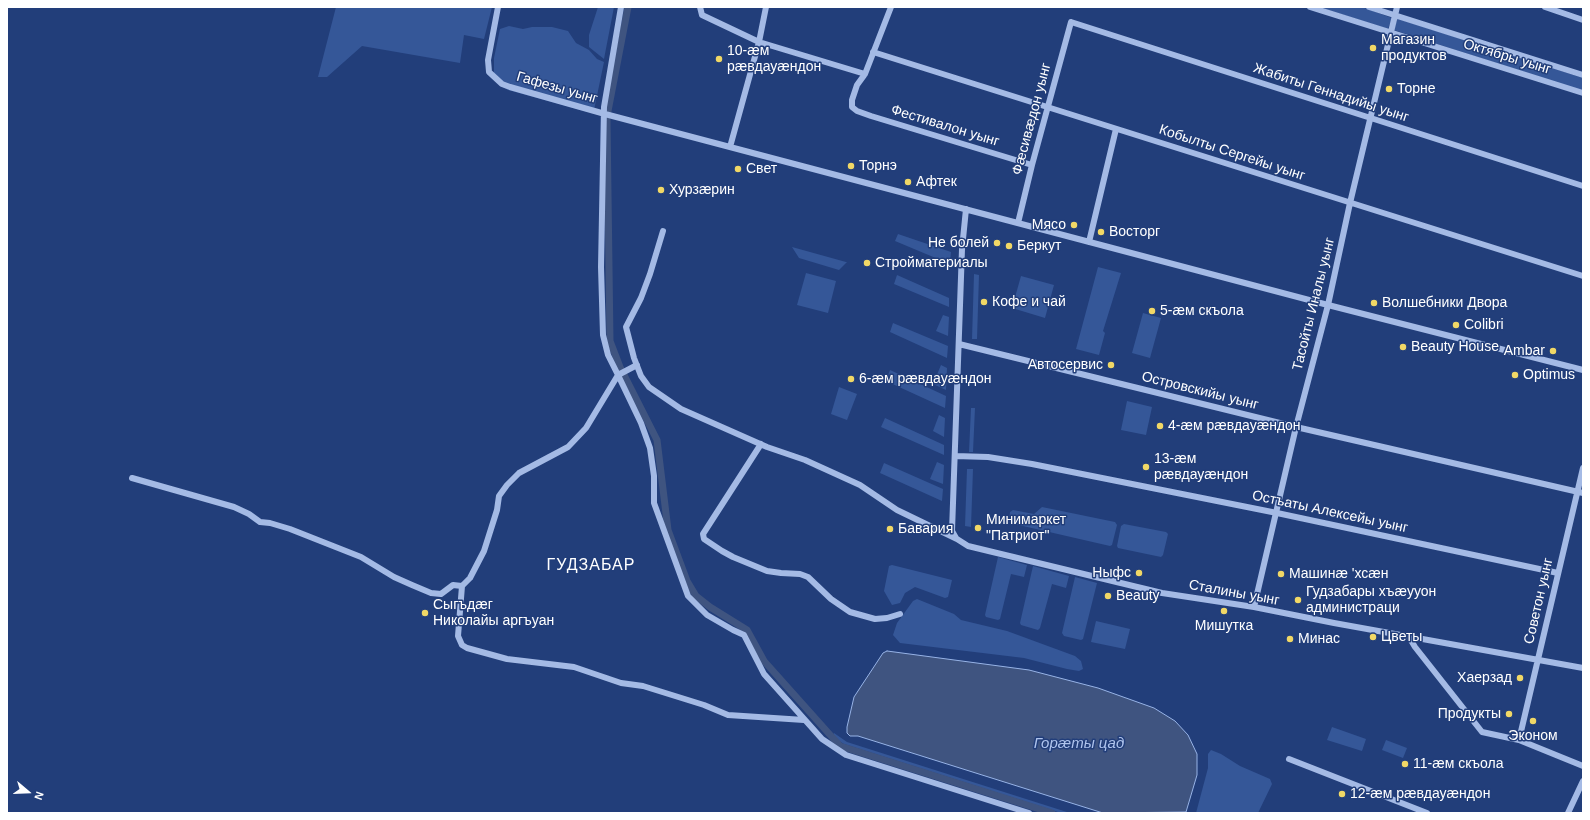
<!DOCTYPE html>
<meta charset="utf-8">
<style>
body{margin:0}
#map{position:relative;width:1590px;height:820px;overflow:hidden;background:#223e7a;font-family:Helvetica,sans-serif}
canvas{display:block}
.frame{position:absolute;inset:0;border:8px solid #fff;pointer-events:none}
.north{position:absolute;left:8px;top:772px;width:40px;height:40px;-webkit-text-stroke:3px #223e7a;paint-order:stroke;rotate:109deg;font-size:11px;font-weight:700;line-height:16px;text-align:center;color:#fff}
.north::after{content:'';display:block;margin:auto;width:14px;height:18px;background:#fff;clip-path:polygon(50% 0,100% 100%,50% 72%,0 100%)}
</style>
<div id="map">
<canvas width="1590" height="820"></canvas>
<div class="frame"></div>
<div class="north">N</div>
</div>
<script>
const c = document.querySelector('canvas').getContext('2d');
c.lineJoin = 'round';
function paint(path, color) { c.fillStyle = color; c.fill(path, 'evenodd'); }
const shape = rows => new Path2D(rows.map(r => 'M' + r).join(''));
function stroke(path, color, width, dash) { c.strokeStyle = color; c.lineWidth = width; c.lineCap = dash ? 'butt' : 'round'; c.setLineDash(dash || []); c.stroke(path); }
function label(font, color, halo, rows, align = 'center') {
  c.font = font + ' Helvetica,sans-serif'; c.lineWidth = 3; c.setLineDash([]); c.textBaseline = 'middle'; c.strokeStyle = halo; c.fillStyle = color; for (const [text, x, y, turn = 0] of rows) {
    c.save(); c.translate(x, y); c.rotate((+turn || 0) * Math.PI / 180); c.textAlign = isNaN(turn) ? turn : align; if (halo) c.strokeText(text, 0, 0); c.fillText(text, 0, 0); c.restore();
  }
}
const green = shape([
 [336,7,492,7,484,39,464,35,460,63,362,46,327,77,318,77],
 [598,7,614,7,604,59,589,47,589,35],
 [1319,7,1362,7,1392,18,1388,29],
 [1397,19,1399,19,1583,78,1583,91,1394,30],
 [509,26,523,29,532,27,552,27,568,31,576,43,589,50,597,59,604,62,594,110,588,112,508,90,499,85,494,73,494,58,500,29],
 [898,234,951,252,950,264,895,241],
 [792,247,846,262,847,262,839,270,799,258],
 [1098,267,1121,273,1103,331,1105,333,1099,355,1076,349],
 [806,273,836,281,828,313,797,305],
 [974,274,979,275,977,339,972,339],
 [897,275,949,298,949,307,894,284],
 [1021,276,1054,285,1045,318,1012,308],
 [1143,313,1161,318,1150,358,1132,353],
 [943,315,949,317,948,336,936,331],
 [893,323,948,346,947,358,890,332],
 [941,365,947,368,946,390,933,384],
 [890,370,946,396,945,408,886,381],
 [839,387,857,394,847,420,831,414],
 [1127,401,1152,407,1146,435,1121,430],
 [971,408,975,408,973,452,969,452],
 [939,415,945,418,944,437,933,431],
 [885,418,944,445,944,455,881,427],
 [937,462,944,465,943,484,930,479],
 [884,463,943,489,942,501,880,473],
 [967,469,973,469,971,527,965,526],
 [1042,507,1115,522,1117,525,1112,545,1110,546,1010,523,1009,522,1010,512,1013,510,1034,514],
 [1124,524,1166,532,1168,534,1163,555,1161,557,1118,548,1117,546,1121,526],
 [998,557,1027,565,1024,577,1011,574,1000,619,998,620,986,617,985,615],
 [892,565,952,580,948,597,945,598,915,587,905,593,900,603,892,605,884,591,889,566],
 [1033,566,1069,576,1066,588,1052,584,1040,628,1038,630,1021,625,1020,623],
 [1075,577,1097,583,1083,639,1081,640,1064,636,1062,633],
 [917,599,954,614,961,620,1007,631,1075,656,1081,661,1083,669,1079,671,1067,669,1024,658,900,643,893,635,897,623,913,601],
 [1096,621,1130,629,1125,649,1091,642],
 [1332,727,1366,739,1362,751,1327,740],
 [834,733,847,742,1070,813,1061,813,844,744,839,741,833,735],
 [1386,740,1407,748,1403,758,1382,750],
 [1211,750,1221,754,1240,766,1270,779,1272,784,1258,813,1196,813,1208,768,1208,754]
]);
const water = shape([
 [887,651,1029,670,1098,688,1154,708,1175,721,1188,735,1197,754,1197,775,1186,812,1103,813,858,736,850,736,847,733,847,727,854,697,883,653,887,651]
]);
const canal = shape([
 [608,111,628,7],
 [607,120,610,341,620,367,657,440,668,530,687,581,696,596,710,607,747,630,764,661,840,746,1052,813]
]);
const minor = shape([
 [498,7,488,60,489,72,502,84,510,87,605,114,1328,305,1583,370],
 [621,7,604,107,601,267,603,335,608,355,618,375,637,365],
 [700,7,702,15,759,42,865,74],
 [891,7,865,74,857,85,852,100,852,107,857,111,871,116,1032,165],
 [1310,7,1583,93],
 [1369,7,1583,75],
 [1545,7,1583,20],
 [873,52,1583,276],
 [730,147,759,42,766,7],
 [1018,223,1032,165,1071,22,1583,186],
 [663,231,650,274,641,298,626,327,634,358,641,376,649,387,681,409,767,447,805,460,860,485,897,510,957,539,968,546,1162,593,1254,607,1334,623,1583,668],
 [1089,242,1116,129],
 [959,344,1296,427,1583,493],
 [618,375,641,423,650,448,654,476,654,503,688,596,707,615,733,630,744,635,764,674,822,739,846,755,1029,813],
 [761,444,703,534,704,539,722,551,733,557,767,571,781,573,800,574,808,577,831,599,850,612,875,619,887,618,900,614],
 [955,456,988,457,1032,464,1277,513,1558,573],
 [132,478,234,507,249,514,260,522,270,523,290,529,361,557,394,577,412,585,431,593,441,594,453,585,462,586,470,578,484,551,497,510,499,496,507,485,519,473,568,447,586,428,618,375],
 [956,538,952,531,962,249,966,209],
 [462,586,458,636,462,645,467,648,507,659,574,667,621,683,643,686,704,705,728,715,804,720],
 [1254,607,1296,427,1328,305,1350,203,1397,7],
 [1409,637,1415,647,1482,732,1519,740,1583,766],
 [1519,740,1583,468],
 [1289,759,1427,813],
 [1568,813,1583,781]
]);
const markers = [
 [1373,48,4,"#f1d866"],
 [719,59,4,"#f1d866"],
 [1389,89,4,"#f1d866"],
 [851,166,4,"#f1d866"],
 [738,169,4,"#f1d866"],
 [908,182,4,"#f1d866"],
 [661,190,4,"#f1d866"],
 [1074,225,4,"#f1d866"],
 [1101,232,4,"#f1d866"],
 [997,243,4,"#f1d866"],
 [1009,246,4,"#f1d866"],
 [867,263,4,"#f1d866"],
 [984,302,4,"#f1d866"],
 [1374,303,4,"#f1d866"],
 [1152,311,4,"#f1d866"],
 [1456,325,4,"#f1d866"],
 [1403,347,4,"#f1d866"],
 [1553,351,4,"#f1d866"],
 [1111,365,4,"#f1d866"],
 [1515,375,4,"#f1d866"],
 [851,379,4,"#f1d866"],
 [1160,426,4,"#f1d866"],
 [1146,467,4,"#f1d866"],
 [978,528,4,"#f1d866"],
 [890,529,4,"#f1d866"],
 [1139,573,4,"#f1d866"],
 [1281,574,4,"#f1d866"],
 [1108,596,4,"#f1d866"],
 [1298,600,4,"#f1d866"],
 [1224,611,4,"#f1d866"],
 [425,613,4,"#f1d866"],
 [1373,637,4,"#f1d866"],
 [1290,639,4,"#f1d866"],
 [1520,678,4,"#f1d866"],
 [1509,714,4,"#f1d866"],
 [1533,721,4,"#f1d866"],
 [1405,764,4,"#f1d866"],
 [1342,794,4,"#f1d866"]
];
const poiNames = [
 ["Магазин",1381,40],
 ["продуктов",1381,56],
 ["10-æм",727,51],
 ["рӕвдауӕндон",727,67],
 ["Торне",1397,89],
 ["Торнэ",859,166],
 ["Свет",746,169],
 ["Афтек",916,182],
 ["Хурзæрин",669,190],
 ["Мясо",1066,225,"right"],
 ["Восторг",1109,232],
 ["Не болей",989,243,"right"],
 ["Беркут",1017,246],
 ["Стройматериалы",875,263],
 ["Кофе и чай",992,302],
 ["Волшебники Двора",1382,303],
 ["5-æм скъола",1160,311],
 ["Colibri",1464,325],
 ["Beauty House",1411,347],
 ["Ambar",1545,351,"right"],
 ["Автосервис",1103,365,"right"],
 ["Optimus",1523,375],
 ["6-æм рӕвдауӕндон",859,379],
 ["4-æм рӕвдауӕндон",1168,426],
 ["13-æм",1154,459],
 ["рӕвдауӕндон",1154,475],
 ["Минимаркет",986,520],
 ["\"Патриот\"",986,536],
 ["Бавария",898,529],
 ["Ныфс",1131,573,"right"],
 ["Машинæ 'хсæн",1289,574],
 ["Гудзабары хъæууон",1306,592],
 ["администраци",1306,608],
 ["Beauty",1116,596],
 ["Сыгъдæг",433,605],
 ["Николайы аргъуан",433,621],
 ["Мишутка",1224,626,"center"],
 ["Цветы",1381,637],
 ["Минас",1298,639],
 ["Хаерзад",1512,678,"right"],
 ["Продукты",1501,714,"right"],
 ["Эконом",1533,736,"center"],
 ["11-æм скъола",1413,764],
 ["12-æм рӕвдауӕндон",1350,794]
];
const streetNames = [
 ["Октябры уынг",1507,57,17],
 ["Гафезы уынг",557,88,16],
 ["Жабиты Геннадийы уынг",1331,93,18],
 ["Фæсивæдон уынг",1032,119,-75],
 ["Фестивалон уынг",945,126,17],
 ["Кобылты Сергейы уынг",1232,153,18],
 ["Тасойты Иналы уынг",1314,304,-76],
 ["Островскийы уынг",1200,391,14],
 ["Остъаты Алексейы уынг",1330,512,12],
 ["Сталины уынг",1234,593,10],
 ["Советон уынг",1539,601,-77]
];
const waterNames = [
 ["Горӕты цад",1079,744]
];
const quarterNames = [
 ["ГУДЗАБАР",591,566]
];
paint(green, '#355798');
paint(water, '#3f5480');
stroke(water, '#97b3e6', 1);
stroke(canal, '#3f5480', 7);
stroke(minor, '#a4bae5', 6);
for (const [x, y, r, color] of markers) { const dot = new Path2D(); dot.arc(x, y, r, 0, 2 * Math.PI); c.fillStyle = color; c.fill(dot); stroke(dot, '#223e7a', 1.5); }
label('14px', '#fff', '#223e7a', poiNames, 'left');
label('14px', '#fff', '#223e7a', streetNames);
label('italic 15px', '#afc4ed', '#223e7a', waterNames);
c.letterSpacing = '1px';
label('16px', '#fff', '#223e7a', quarterNames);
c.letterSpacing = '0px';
</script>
